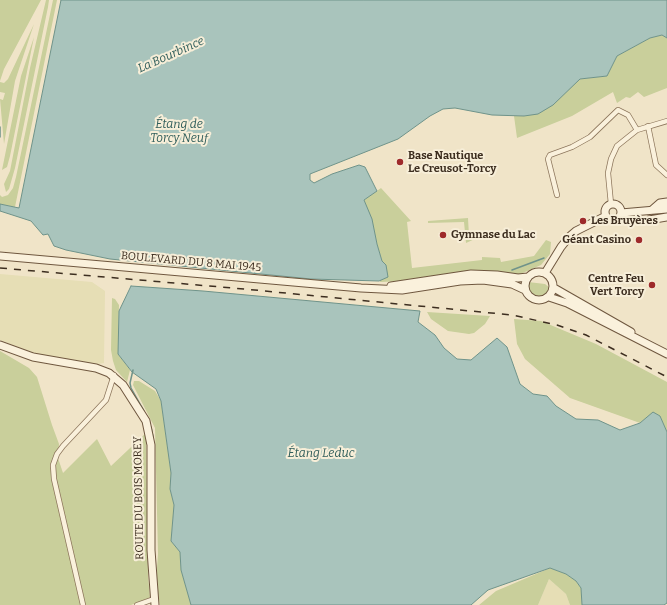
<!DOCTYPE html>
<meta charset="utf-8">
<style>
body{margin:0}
canvas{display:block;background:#f0e4c8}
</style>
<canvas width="667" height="605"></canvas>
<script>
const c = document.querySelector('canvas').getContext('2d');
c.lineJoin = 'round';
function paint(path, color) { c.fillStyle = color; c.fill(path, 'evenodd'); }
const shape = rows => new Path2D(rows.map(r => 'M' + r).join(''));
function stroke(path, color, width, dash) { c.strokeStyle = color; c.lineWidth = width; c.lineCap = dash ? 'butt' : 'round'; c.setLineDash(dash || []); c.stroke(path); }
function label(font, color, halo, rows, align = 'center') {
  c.font = font + ' Bitter,serif'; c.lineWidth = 4; c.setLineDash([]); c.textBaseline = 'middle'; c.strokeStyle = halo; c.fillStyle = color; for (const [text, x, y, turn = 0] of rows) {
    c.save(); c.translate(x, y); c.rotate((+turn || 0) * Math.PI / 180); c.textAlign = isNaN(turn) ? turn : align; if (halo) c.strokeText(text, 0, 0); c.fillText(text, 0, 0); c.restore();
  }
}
const farmland = shape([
 [0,274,92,282,105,291,104,363,98,364,42,356,0,340],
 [549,579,566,594,570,605,538,605]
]);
const green = shape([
 [0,0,41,0,4,69,0,81],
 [46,0,49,0,48,7,15,168,9,189,6,192,4,184,10,171,30,68],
 [53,0,57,0,15,207,0,204,0,195,2,197,8,195,13,188,16,177],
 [34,24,15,81,4,144,0,99,3,100,5,93,0,92,0,82,4,83,8,79],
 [662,35,667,38,667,88,644,97,638,92,630,98,626,97,617,103,613,92,572,116,517,138,514,116,524,116,580,79,607,76,617,56,650,38],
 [34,37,10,156,7,167,2,170,21,76],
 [381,188,411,221,407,222,412,268,482,260,482,257,500,258,501,262,534,256,546,240,551,242,550,254,541,265,518,275,475,271,407,281,380,282,382,261,364,200],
 [468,218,469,236,485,233,487,239,477,238,466,243,464,222,428,223,428,221],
 [528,282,545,284,550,288,544,296,538,297,529,291],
 [112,298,115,299,119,305,118,354,130,370,127,382,116,370,113,361,111,350],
 [427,312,490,316,485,324,474,333,469,334,448,331,431,319],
 [514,319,541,321,596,344,667,382,667,432,660,416,653,413,640,423,570,398,525,359,517,344],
 [0,351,29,368,37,377,52,425,59,444,58,458,63,473,97,439,111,466,146,433,148,576,150,598,131,605,0,605],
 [134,381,139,381,155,391,161,401,171,473,170,489,174,505,171,541,180,552,181,570,191,605,160,605,156,581,158,554,155,428,133,385],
 [550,568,566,574,576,581,581,588,582,605,570,605,566,594,549,579,538,605,479,605,496,591]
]);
const water = shape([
 [61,0,667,0,667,38,662,35,650,38,617,56,607,76,580,79,553,105,538,114,524,116,492,115,455,108,443,109,430,116,398,139,310,174,310,180,314,183,332,174,359,165,365,167,377,191,364,200,372,219,377,244,382,261,386,265,388,277,379,281,311,279,110,259,66,250,54,246,48,234,43,235,31,221,0,211,0,204,19,208,61,0],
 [131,286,203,291,420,311,418,322,435,335,444,348,457,359,471,360,497,338,507,347,520,384,533,394,547,396,556,406,576,419,598,420,620,430,640,423,653,412,660,416,667,432,667,603,664,605,582,605,581,588,576,581,566,574,550,568,488,590,471,605,191,605,181,570,180,552,171,541,174,505,170,489,171,473,161,401,156,389,132,372,118,354,119,311,131,286]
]);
const stream = shape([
 [0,127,0,137],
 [512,270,544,258],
 [133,370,130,383,131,388,144,411],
 [151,427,153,437]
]);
const street = shape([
 [648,126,656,165,667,175],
 [557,195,548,159,550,155,572,147,590,137,618,110,628,115,637,130],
 [611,204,608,173,611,159,617,146,637,130,667,121],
 [83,605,54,479,53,465,57,454,63,446,106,400,114,375],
 [137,605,154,599]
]);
const secondary = shape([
 '605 212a8 8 0 1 1 16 0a8 8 0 1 1-16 0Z',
 [652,210,660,203,667,202],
 [621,213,667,209],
 [649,220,667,217],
 [0,256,361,288,402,290,460,281,483,280,512,284,525,290],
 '525 286a14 14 0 1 1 28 0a14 14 0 1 1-28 0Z',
 [545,273,561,247,569,237,576,231,606,216],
 [391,286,471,274,497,275,518,278,528,277],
 [554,288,631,332],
 [549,297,567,303,667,354],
 [0,345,33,357,96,368,109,373,123,385,146,421,151,445,151,550,155,605]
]);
const rail = shape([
 [0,268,244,289,512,315,557,325,586,335,667,377]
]);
const markers = [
 [400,162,4,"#9e2a2b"],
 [583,221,4,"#9e2a2b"],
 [443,235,4,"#9e2a2b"],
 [639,240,4,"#9e2a2b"],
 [652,285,4,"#9e2a2b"]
];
const poiNames = [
 ["Base Nautique",408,156],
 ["Le Creusot-Torcy",408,169],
 ["Les Bruyères",591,221],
 ["Gymnase du Lac",451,235],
 ["Géant Casino",631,240,"right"],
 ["Centre Feu",644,279,"right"],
 ["Vert Torcy",644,292,"right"]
];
const streetNames = [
 ["BOULEVARD DU 8 MAI 1945",191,262,5],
 ["ROUTE DU BOIS MOREY",139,498,-91]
];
const waterNames = [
 ["La Bourbince",171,55,-24],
 ["Étang de",179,125],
 ["Torcy Neuf",179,139],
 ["Étang Leduc",321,454]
];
paint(farmland, '#e6deb5');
paint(green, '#c9cf9b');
paint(water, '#a9c4bc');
stroke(water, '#6f938a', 1);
stroke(stream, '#6f938a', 1.5);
stroke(street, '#8d765c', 6);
stroke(secondary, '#6f573f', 9);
stroke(street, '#faf1dc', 4.5);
stroke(secondary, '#faf1dc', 7);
stroke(rail, '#3d2e20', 1.5, [7, 7]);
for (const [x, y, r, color] of markers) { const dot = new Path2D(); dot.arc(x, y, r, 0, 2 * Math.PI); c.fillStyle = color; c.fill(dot); stroke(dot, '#f7eed8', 1.5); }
label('bold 11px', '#3d2e20', '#f7eed8', poiNames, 'left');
label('11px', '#3d2e20', '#f7eed8', streetNames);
label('italic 12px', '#2f5d5a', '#f7eed8', waterNames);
</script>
